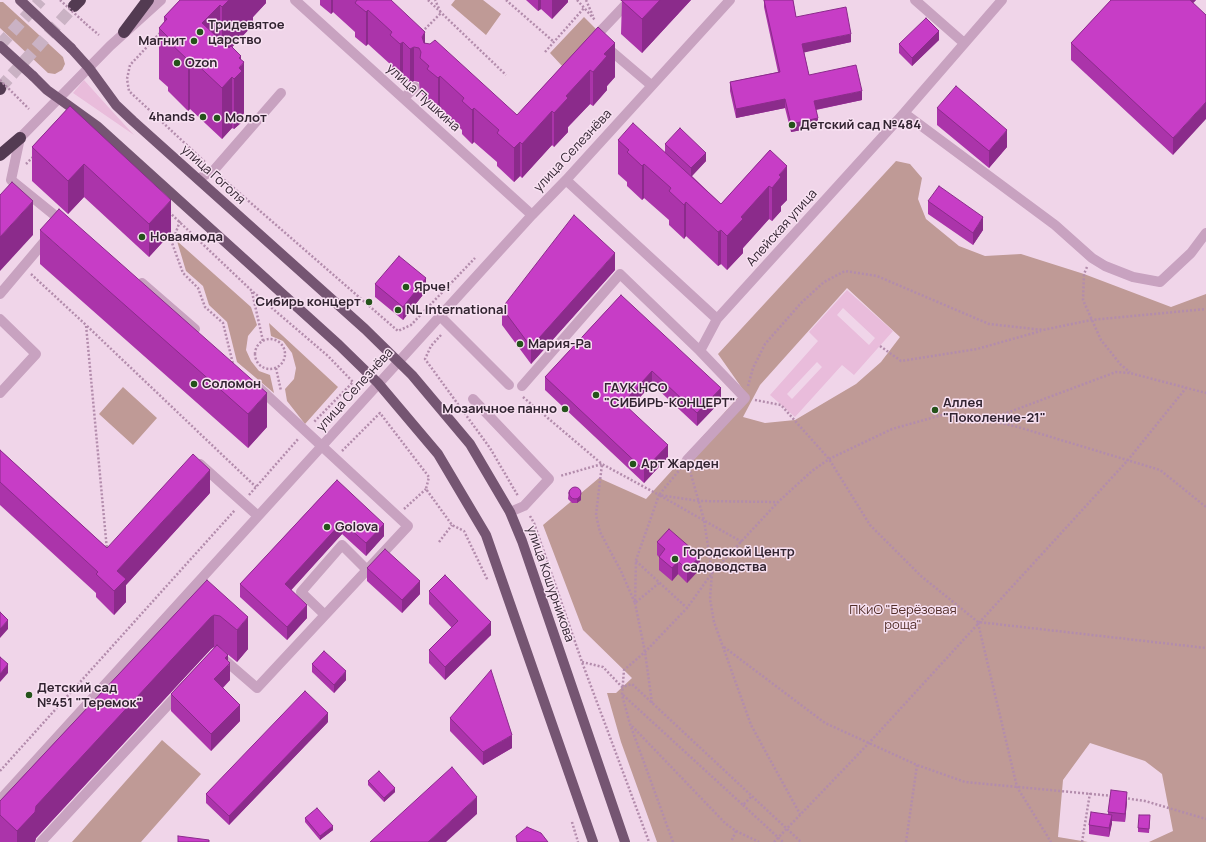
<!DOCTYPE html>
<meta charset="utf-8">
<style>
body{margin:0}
canvas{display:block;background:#f0d5e9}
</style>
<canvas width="1206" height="842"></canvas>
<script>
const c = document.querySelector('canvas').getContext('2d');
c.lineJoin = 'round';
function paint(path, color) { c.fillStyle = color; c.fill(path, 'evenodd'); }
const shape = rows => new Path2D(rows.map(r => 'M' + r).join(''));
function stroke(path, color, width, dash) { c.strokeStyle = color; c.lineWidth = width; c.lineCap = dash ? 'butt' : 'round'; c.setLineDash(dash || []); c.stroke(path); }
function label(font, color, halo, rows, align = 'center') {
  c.font = font + ' Manrope,sans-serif'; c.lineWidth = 3; c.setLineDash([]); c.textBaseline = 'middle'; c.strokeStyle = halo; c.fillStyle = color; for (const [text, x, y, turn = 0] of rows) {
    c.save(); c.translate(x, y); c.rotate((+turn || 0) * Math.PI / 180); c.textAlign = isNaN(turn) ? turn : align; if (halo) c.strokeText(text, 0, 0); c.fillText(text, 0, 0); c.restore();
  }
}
const green = shape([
 [455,0,483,0,501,14,486,35,451,5],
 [0,2,3,2,63,57,65,64,62,70,55,74,48,73,0,28],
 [584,17,597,30,563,67,550,53],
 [896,161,910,164,922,178,918,199,926,219,959,246,985,256,1021,254,1084,274,1171,307,1206,294,1206,842,1149,842,1173,831,1162,774,1145,761,1090,743,1063,780,1058,837,1088,842,657,842,621,742,607,693,616,693,632,678,583,630,543,525,599,478,646,499,744,391,718,354],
 [847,288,900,337,881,362,856,384,795,420,765,423,743,417,760,385],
 [177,241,251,307,257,325,248,336,246,350,251,361,259,371,270,375,274,393,237,362,227,322,209,305,203,286,186,271],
 [269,323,338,387,305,424,287,401,285,389,294,379,296,368,292,353,283,341,271,336],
 [123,387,157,418,133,445,99,414],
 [162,740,201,774,141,842,72,842]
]);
const plaza = shape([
 [84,80,111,110,134,135,73,93],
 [847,290,893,331,854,375,842,365,795,417,770,395,818,341,809,332],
 [843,308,875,338,869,345,837,315],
 [817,362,822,367,792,399,787,394]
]);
const highwayTunnel = shape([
 [0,45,41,0],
 [0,88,74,6]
]);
const path = shape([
 [428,0,506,75],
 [506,0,554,42],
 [577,0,595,20],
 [586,0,593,16],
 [86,24,99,35],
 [422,32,441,13,435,0],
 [160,33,130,65,127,79,129,91,206,163],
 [545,52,584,8],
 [26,164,34,156],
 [221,177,398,331,411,325,475,258],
 [169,212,252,291,328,356,353,382,313,423],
 [180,221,172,243,183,273,198,288,205,307,223,323,233,364],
 [1087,267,1084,274,1083,300,1101,340,1121,365,1130,372],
 [31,274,86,325,107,550],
 [252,292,263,341],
 [87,326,256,487],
 [441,335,431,346,425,359,490,448,518,496],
 '255 354a15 15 0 1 1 30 0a15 15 0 1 1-30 0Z',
 [880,346,901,361,977,349,1041,331],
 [276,368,281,391],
 [748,386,753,368,765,344,801,303,824,282,845,271,877,276,989,324,1043,330,1091,320,1206,309],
 [523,397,602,464,560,476],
 [755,400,781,405,829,459,870,525,921,576,978,622,1206,648],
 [988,420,1116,372,1130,373,1206,393],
 [342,451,380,413,429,477,426,489,452,525,464,531,488,581],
 [681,468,659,495,742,542],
 [690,471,704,520,712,573,710,599,714,622,751,725,800,814],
 [249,495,299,438],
 [404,509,426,489],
 [530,516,534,523,582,662,649,842],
 [439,542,452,525],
 [636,561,687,608],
 [659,583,635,603,621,571,600,532,596,515,602,464,659,495],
 [978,623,1017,787,1051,842],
 [724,647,825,723,917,765,965,782,1113,796],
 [582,662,603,667,622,687,632,684,801,842],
 [623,695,743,805,752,796],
 [652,703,645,652,635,603,636,560,659,495,699,501,777,502],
 [632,726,725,823,736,831,731,842],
 [0,771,235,510],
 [1124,798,1145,801,1206,819],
 [743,805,783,842],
 [572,822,578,842],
 [736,831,759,842],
 [673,842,630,724,622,695,624,670,645,652,687,608,712,573,778,502,812,471,829,459,892,429,942,415,988,420,1018,427,1160,470,1206,507],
 [774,842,869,743,1128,460,1186,388],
 [906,842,917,765],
 [1082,842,1090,793]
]);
const minor = shape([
 [295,0,532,215],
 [915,0,964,43],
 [595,37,630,0],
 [604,45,651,85],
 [404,98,415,87],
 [904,113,1055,225,1092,258,1105,266,1133,277,1160,282,1191,253,1206,233],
 [20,138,11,180,63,222],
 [16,142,110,46,161,0],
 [198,179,214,170,281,93],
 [566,180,717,319,904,113,1002,0],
 [142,283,195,329],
 [0,294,49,236],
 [440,316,509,385],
 [0,319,36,354,0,393],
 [522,386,620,274,700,351],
 [473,399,549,479,524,506,510,512],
 [687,460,745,398,700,351,717,319],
 [200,464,258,516],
 [325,615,301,592,342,545,367,570],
 [220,656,257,688,408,526,257,386],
 [0,800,532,215,566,180,730,0],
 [41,842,180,692]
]);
const major = shape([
 [71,48,89,68,116,105,133,121,365,329,412,375,470,444,510,512,522,541,625,842],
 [33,76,47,90,97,126,339,345,378,383,438,454,486,535,593,842]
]);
const highway = shape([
 [74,6,80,0],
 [124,32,148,0],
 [0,89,0,88],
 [0,155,20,138]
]);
const pathBridge = shape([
 [60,0,86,24],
 [0,80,29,109]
]);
const majorBridge = shape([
 [20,0,71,48],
 [0,46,33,76]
]);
const wall = shape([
 [180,0,266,0,266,3,253,17,253,25,232,47,241,59,244,113,242,116,242,122,234,129,232,128,222,139,190,109,188,111,168,91,168,87,159,79,159,28,164,22,164,17],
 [320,0,391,0,425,43,517,115,598,27,615,77,607,86,607,90,593,106,590,104,568,127,568,132,554,147,552,145,522,178,520,176,514,182,497,166,497,162,474,142,472,144,462,134,462,130,440,110,438,112,427,103,427,98,420,92,419,82,414,81,410,83,403,76,400,78,390,69,390,64,368,44,366,46,355,37,355,32,333,12,331,14,320,5],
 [526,0,568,0,568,2,552,19,541,9,538,11],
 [622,0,691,0,642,53,621,34],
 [764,0,793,0,796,17,851,42,804,52,809,75,862,100,816,110,818,127,791,132,785,108,736,118,730,91,730,82,778,72,764,7],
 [1111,0,1196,0,1193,3,1173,155,1071,60,1071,43],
 [939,40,912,66,899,53,899,44],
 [70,106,171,233,149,257,84,197,68,214,32,181,32,147],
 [937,108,1007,147,989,168,937,125],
 [618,140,665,152,665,144,706,161,692,176,721,204,770,150,787,200,781,206,781,211,772,221,769,219,743,248,743,253,727,270,721,264,718,266,686,236,684,239,669,225,669,220,644,198,642,200,627,186,627,182,618,174],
 [928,201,983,230,973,245,928,214],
 [40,230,267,427,248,448,40,264],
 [615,270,531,364,502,325,502,308],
 [375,284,426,291,403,320,375,297],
 [621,295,721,401,697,426,652,384,629,409,668,457,644,483,545,390,545,377],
 [0,450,107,548,210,493,126,585,126,602,114,615,96,597,96,593,0,505],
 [337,480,384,536,366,556,342,534,291,590,307,618,287,640,240,597,240,584],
 [569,490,581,500,577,503,572,503,568,499],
 [657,542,700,569,687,583,678,574,672,581,659,570,659,557,657,555],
 [367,568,420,594,402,613,367,581],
 [207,580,248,649,237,662,220,648,228,661,230,680,223,688,240,721,211,751,171,711,171,694,215,647,214,647,211,649,36,838,35,842,0,842,0,801],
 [429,591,491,635,445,680,429,663,429,650,452,628,429,604],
 [312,664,346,680,334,693,312,672],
 [450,718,512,748,483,765,450,731],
 [328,722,229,825,206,803,206,794],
 [368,781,395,792,384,802,368,785],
 [1127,801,1125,822,1112,821,1109,837,1089,834,1089,825,1108,815,1108,812],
 [305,818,333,830,320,840,305,822],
 [1150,820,1149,833,1138,832,1138,828]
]);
const shadedWall = shape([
 [229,0,266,0,266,3,253,17,253,25,222,58,222,7],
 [331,0,333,0,333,12,331,14],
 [538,0,541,0,541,9,538,11],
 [552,0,568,0,568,2,552,19],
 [660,0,691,0,642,53,642,19],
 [1184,0,1196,0,1184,12],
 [220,5,220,55,202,23],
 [368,10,368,44,366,46,366,12],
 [939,31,939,40,912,66,912,58],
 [425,32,425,63,422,37],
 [851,34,851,42,802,53,802,44],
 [403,42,403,76,400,78,400,44],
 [615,43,615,77,607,86,607,90,593,106,593,72,604,54],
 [414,47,414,81,410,83,410,49],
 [241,56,241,66,244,62,244,113,242,116,242,122,234,129,234,79,239,58],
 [190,58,190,109,188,111,188,60],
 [590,70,590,104,568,127,568,132,554,147,554,113,566,96],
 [440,76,440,110,438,112,438,78],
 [232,77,232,128,222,139,222,88],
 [862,91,862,100,814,110,814,101],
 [785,99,785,108,736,118,736,109],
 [1206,102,1206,119,1173,155,1173,138],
 [474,108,474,142,472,144,472,110],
 [552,111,552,145,522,178,522,144],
 [818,118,818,127,791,132,791,124],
 [1007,130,1007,147,989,168,989,151],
 [520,142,520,176,514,182,514,148],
 [706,153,706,161,691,177,691,168],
 [84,164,84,197,68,214,68,181],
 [644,164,644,198,642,200,642,166],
 [787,166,787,200,781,206,781,211,772,221,772,188,779,175],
 [769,186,769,219,743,248,743,253,727,270,727,236,741,217],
 [171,200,171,233,149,257,149,224],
 [33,201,33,235,0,271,0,237],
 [686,202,686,236,684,239,684,205],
 [983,217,983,230,973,245,973,233],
 [721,230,721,264,718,266,718,232],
 [615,253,615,270,531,364,531,347],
 [426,278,426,291,403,320,403,307],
 [652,371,652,384,623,416,623,403],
 [721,388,721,401,697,426,697,413],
 [267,393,267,427,248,448,248,414],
 [668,445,668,457,644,483,644,470],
 [210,470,210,493,126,585,126,602,114,615,114,591,117,571],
 [581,490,581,500,577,503,577,499],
 [342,522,342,534,285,597,285,584],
 [384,524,384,536,366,556,366,543],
 [700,556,700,569,687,583,687,570],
 [678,561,678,574,672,581,672,568],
 [420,581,420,594,402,613,402,600],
 [307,605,307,618,287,640,287,627],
 [214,615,214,647,211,649,36,838,35,842,17,842,17,831,36,806,211,617],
 [248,617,248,649,237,662,237,630],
 [8,620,8,629,0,638,0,629],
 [491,622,491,635,445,680,445,667],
 [228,655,228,666,230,663,230,680,214,696,214,679,225,658],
 [8,664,8,673,0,682,0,674],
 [346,671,346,680,334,693,334,685],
 [240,705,240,721,211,751,211,734],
 [328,713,328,722,229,825,229,816],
 [512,735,512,748,483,765,483,752],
 [395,788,395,792,384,802,384,798],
 [1127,792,1127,801,1125,822,1125,814],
 [477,797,477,814,446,842,428,842],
 [1112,815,1112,824,1109,837,1109,828],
 [333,826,333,830,320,840,320,836]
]);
const building = shape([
 [180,0,229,0,222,7,220,5,202,23,229,48,231,46,241,56,239,58,244,62,239,68,242,71,234,79,232,77,222,88,190,58,188,60,168,41,169,38,159,28,167,19,164,17,180,0],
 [357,0,391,0,425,32,422,37,424,43,430,44,435,40,517,115,598,27,615,43,604,54,607,56,593,72,590,70,566,96,568,98,554,113,552,111,522,144,520,142,514,148,497,133,499,130,474,108,472,110,462,101,464,98,440,76,438,78,427,69,429,66,420,58,421,52,419,48,414,47,410,49,403,42,400,44,390,35,392,32,368,10,366,12,355,3,357,0],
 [621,0,660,0,642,19,621,0],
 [764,0,793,0,796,17,846,7,851,34,802,44,809,75,856,65,862,91,814,101,818,118,791,124,785,99,736,109,730,82,780,72,764,0],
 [1111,0,1190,0,1206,15,1206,102,1173,138,1071,43,1111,0],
 [926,18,939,31,912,58,899,44,926,18],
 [956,86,1007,130,989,151,937,108,956,86],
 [70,106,171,200,149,224,84,164,68,181,32,147,70,106],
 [633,123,721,204,770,150,787,166,779,175,781,177,772,188,769,186,741,217,743,219,727,236,721,230,718,232,686,202,684,205,669,191,671,188,644,164,642,166,627,152,629,150,618,140,633,123],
 [680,128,706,153,691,168,665,144,680,128],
 [12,182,33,201,0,237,0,195,12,182],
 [939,186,983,217,973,233,928,201,939,186],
 [59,209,267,393,248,414,40,230,59,209],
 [574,215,615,253,531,347,502,308,574,215],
 [399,256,426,278,403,307,375,284,399,256],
 [621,295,721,388,697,413,652,371,623,403,668,445,644,470,545,377,621,295],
 [0,450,107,548,193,454,210,470,117,571,126,579,114,591,96,574,98,572,0,482,0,450],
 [337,480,384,524,366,543,342,522,285,584,307,605,287,627,240,584,337,480],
 '569 493a6 6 0 1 1 12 0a6 6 0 1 1-12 0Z',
 [669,529,700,556,687,570,678,561,672,568,659,557,665,549,657,542,669,529],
 [385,549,420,581,402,600,367,568,385,549],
 [445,575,491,622,445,667,429,650,458,621,429,591,445,575],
 [207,580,248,617,237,630,220,616,214,615,211,617,36,806,35,812,17,831,0,815,0,801,207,580],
 [0,612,8,620,0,629,0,612],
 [217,645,228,655,225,658,230,663,214,679,240,705,211,734,171,694,217,645],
 [324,651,346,671,334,685,312,664,324,651],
 [0,657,8,664,0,674,0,657],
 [491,670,512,735,483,752,450,718,491,670],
 [305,691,328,713,229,816,206,794,305,691],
 [452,767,477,797,428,842,370,842,452,767],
 [379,771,395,788,384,798,368,781,379,771],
 [1111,790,1127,792,1125,814,1108,812,1111,790],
 [317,808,333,826,320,836,305,818,317,808],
 [1091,812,1112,815,1109,828,1089,825,1091,812],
 [1139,815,1150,815,1149,829,1138,828,1139,815],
 [527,827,541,833,548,842,517,842,516,836,527,827],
 [178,836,209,840,209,842,178,842,178,836]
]);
const markers = [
 [200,32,4,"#24531a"],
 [194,41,4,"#24531a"],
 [177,63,4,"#24531a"],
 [203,117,4,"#24531a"],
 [217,118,4,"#24531a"],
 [792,125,4,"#24531a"],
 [142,237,4,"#24531a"],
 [406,287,4,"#24531a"],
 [369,302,4,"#24531a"],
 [398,310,4,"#24531a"],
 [520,344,4,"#24531a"],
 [194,384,4,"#24531a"],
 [596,395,4,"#24531a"],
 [565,409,4,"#24531a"],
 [935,410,4,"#24531a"],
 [633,464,4,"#24531a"],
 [327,527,4,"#24531a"],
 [675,559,4,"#24531a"],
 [29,695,4,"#24531a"]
];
const poiNames = [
 ["Тридевятое",208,25],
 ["царство",208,40],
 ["Магнит",186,41,"right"],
 ["Ozon",185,63],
 ["4hands",195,117,"right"],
 ["Молот",225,118],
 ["Детский сад №484",800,125],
 ["Новаямода",150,237],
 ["Ярче!",414,287],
 ["Сибирь концерт",361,302,"right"],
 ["NL International",406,310],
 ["Мария-Ра",528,344],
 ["Соломон",202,384],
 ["ГАУК НСО",604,388],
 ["\"СИБИРЬ-КОНЦЕРТ\"",604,403],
 ["Аллея",943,403],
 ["\"Поколение-21\"",943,418],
 ["Мозаичное панно",557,409,"right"],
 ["Арт Жарден",641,464],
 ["Golova",335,527],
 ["Городской Центр",683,552],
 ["садоводства",683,567],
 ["Детский сад",37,688],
 ["№451 \"Теремок\"",37,703]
];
const streetNames = [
 ["улица Пушкина",423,98,42],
 ["улица Селезнёва",573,151,-47],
 ["улица Гоголя",213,175,42],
 ["Алейская улица",782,228,-48],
 ["улица Селезнёва",355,390,-48],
 ["улица Кошурникова",550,584,71]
];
const parkNames = [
 ["ПКиО \"Берёзовая",903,610],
 ["роща\"",903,625]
];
paint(green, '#bf9a96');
paint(plaza, '#e9bcdb');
stroke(highwayTunnel, '#cab2c4', 12, [12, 6]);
stroke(path, '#b38cac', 2.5, [2, 2]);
stroke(minor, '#c8a2c0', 10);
stroke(major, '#755572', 10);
stroke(highway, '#533b52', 12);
stroke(pathBridge, '#b38cac', 2.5, [2, 2]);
stroke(majorBridge, '#755572', 10);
paint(wall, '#ab34aa');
paint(shadedWall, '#8b2b8b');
paint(building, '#c73dc6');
stroke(building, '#8b2b8b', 1);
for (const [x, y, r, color] of markers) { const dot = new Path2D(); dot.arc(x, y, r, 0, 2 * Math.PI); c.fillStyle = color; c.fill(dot); stroke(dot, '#f8e1f2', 1.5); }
label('bold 13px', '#322431', '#f8e1f2', poiNames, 'left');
label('13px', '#322431', '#f8e1f2', streetNames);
label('13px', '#512d28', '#f8e1f2', parkNames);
</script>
